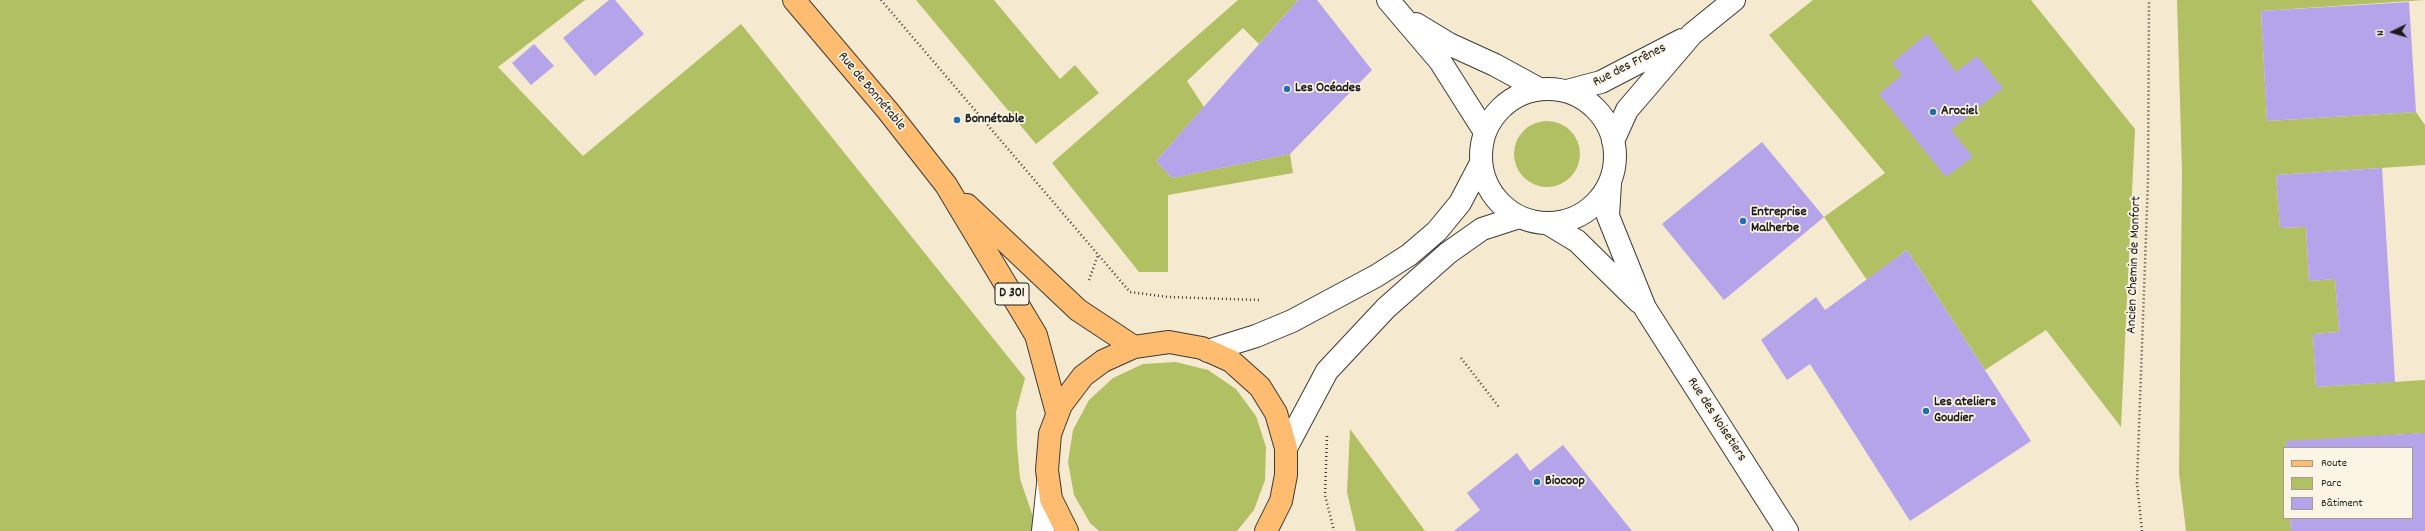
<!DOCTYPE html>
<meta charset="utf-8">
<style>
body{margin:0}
#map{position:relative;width:2425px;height:531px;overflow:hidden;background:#f5e9d0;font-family:Dekko,sans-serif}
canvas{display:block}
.legend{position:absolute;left:2283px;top:447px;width:130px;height:72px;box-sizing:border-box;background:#fcf5e5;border:1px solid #a29e95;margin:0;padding:5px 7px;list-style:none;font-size:12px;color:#1c1c1c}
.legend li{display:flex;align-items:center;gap:8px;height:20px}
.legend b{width:20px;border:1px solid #a29e95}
.north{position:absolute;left:2373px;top:12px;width:40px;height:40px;-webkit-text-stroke:3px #fcf5e5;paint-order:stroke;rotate:265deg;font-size:11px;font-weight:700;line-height:16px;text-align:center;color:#1c1c1c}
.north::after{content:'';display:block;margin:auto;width:14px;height:18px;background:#1c1c1c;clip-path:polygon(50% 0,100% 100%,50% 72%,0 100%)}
</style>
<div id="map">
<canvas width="2425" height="531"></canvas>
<ul class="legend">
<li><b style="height:5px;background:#fdbc6f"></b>Route</li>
<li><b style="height:11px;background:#b1c062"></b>Parc</li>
<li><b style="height:11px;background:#b5a4e9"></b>Bâtiment</li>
</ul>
<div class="north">N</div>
</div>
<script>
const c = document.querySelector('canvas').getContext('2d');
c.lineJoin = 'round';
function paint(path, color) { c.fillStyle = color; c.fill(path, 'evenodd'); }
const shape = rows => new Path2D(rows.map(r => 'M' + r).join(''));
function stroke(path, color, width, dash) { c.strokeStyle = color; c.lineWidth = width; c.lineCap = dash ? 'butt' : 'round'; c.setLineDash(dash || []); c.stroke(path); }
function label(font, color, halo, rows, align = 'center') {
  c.font = font + ' Dekko,sans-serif'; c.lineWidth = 3.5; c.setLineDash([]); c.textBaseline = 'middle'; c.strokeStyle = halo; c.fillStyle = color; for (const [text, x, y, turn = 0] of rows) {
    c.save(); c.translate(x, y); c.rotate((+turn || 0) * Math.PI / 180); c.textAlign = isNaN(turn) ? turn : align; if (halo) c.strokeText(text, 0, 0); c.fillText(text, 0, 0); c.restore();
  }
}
const green = shape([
 [0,0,585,0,498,67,583,156,741,24,1025,378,1016,412,1017,445,1020,479,1038,531,0,531],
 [916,0,994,0,1060,79,1075,65,1099,93,1036,144],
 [1238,0,1298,0,1259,44,1243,28,1187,81,1204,107,1156,161,1172,178,1290,154,1293,173,1168,195,1168,272,1139,272,1052,163],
 [1813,0,2031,0,2135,129,2121,427,2046,330,1985,370,1907,250,1867,280,1824,217,1885,173,1769,35],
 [2177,0,2425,0,2261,11,2267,121,2416,112,2425,125,2425,165,2276,175,2280,228,2306,227,2309,281,2335,279,2339,332,2313,334,2316,387,2425,380,2425,433,2286,442,2284,518,2290,518,2291,531,2186,531,2179,473,2182,171],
 '1514 154a33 33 0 1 1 66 0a33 33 0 1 1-66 0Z',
 [1176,362,1208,370,1236,389,1256,416,1266,447,1265,480,1254,510,1237,531,1099,531,1090,523,1074,495,1068,462,1073,430,1089,400,1113,378,1143,364],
 [1350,429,1425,531,1356,531,1347,492]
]);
const building = shape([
 [609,0,615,0,644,34,595,76,563,38],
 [1298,0,1317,0,1372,70,1290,154,1172,178,1156,161],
 [2409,2,2416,112,2267,121,2261,11],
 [1927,34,1956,72,1977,56,2003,88,1951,130,1973,157,1946,177,1879,94,1902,75,1892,63],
 [534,44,554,66,531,85,512,63],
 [1762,142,1824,217,1724,300,1662,224],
 [2382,168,2395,382,2316,387,2313,334,2339,332,2335,279,2309,281,2306,227,2280,228,2276,175],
 [1907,250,2031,441,1910,521,1810,364,1787,380,1761,340,1816,297,1825,310],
 [2425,433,2425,531,2291,531,2290,518,2412,518,2412,448,2286,448,2286,441],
 [1563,445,1632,531,1454,531,1480,510,1467,493,1517,453,1530,471]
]);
const path = shape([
 [881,0,1130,292,1168,297,1261,300],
 [1089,280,1098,255],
 [1461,358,1499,407],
 [1327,436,1325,495,1334,531],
 [2142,531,2137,483,2148,181,2149,0]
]);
const minor = shape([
 [1388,0,1440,61,1485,132],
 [1416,24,1449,44,1495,65,1539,89],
 '1481 156a67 67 0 1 1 134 0a67 67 0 1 1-134 0Z',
 [1567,91,1601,82,1682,40],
 [1613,141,1627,110,1692,34,1734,0],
 [1610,183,1608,216,1645,308,1787,531],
 [1547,223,1577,241,1639,302],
 [1208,351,1256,336,1292,321,1376,276,1409,255,1437,231,1460,203,1481,163],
 [1286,448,1327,371,1386,308,1448,253,1482,229,1519,217],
 [1043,531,1048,484]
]);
const primary = shape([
 [794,0,888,111,946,185,1036,335,1057,413],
 [967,205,1078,310,1134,347],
 [1067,531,1051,499,1047,470,1050,434,1061,405,1083,376,1103,361,1134,347,1169,342,1202,348,1231,361,1260,387,1276,413,1286,448,1286,475,1281,501,1266,531]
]);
const markers = [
 [1287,89,4,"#1f6fb2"],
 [1933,112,4,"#1f6fb2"],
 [957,120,4,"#1f6fb2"],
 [1743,221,4,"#1f6fb2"],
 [1926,411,4,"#1f6fb2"],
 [1537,482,4,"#1f6fb2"]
];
const shields = [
 [1012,294,34]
];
const shieldNames = [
 ["D 301",1012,294]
];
const streetNames = [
 ["Rue des Frênes",1630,66,-27],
 ["Rue de Bonnétable",871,92,50],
 ["Ancien Chemin de Monfort",2135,265,-88],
 ["Rue des Noisetiers",1716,420,57]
];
const poiNames = [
 ["Les Océades",1295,89],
 ["Arociel",1941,112],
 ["Bonnétable",965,120],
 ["Entreprise",1751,213],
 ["Malherbe",1751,229],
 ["Les ateliers",1934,403],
 ["Goudier",1934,419],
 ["Biocoop",1545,482]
];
paint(green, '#b1c062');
paint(building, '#b5a4e9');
stroke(minor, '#3d3b37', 24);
stroke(primary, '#3d3b37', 24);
stroke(path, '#3d3b37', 2.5, [1, 3]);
stroke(minor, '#fff', 22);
stroke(primary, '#fdbc6f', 22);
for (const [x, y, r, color] of markers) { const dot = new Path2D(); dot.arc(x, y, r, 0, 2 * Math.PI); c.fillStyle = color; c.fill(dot); stroke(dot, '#fcf5e5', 1.5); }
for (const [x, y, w] of shields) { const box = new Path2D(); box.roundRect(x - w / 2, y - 11, w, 22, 3); c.fillStyle = '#fcf5e5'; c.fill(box); stroke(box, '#1c1c1c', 1); }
label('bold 13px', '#1c1c1c', null, shieldNames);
label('14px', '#1c1c1c', '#fcf5e5', streetNames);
label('bold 14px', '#1c1c1c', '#fcf5e5', poiNames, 'left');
</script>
